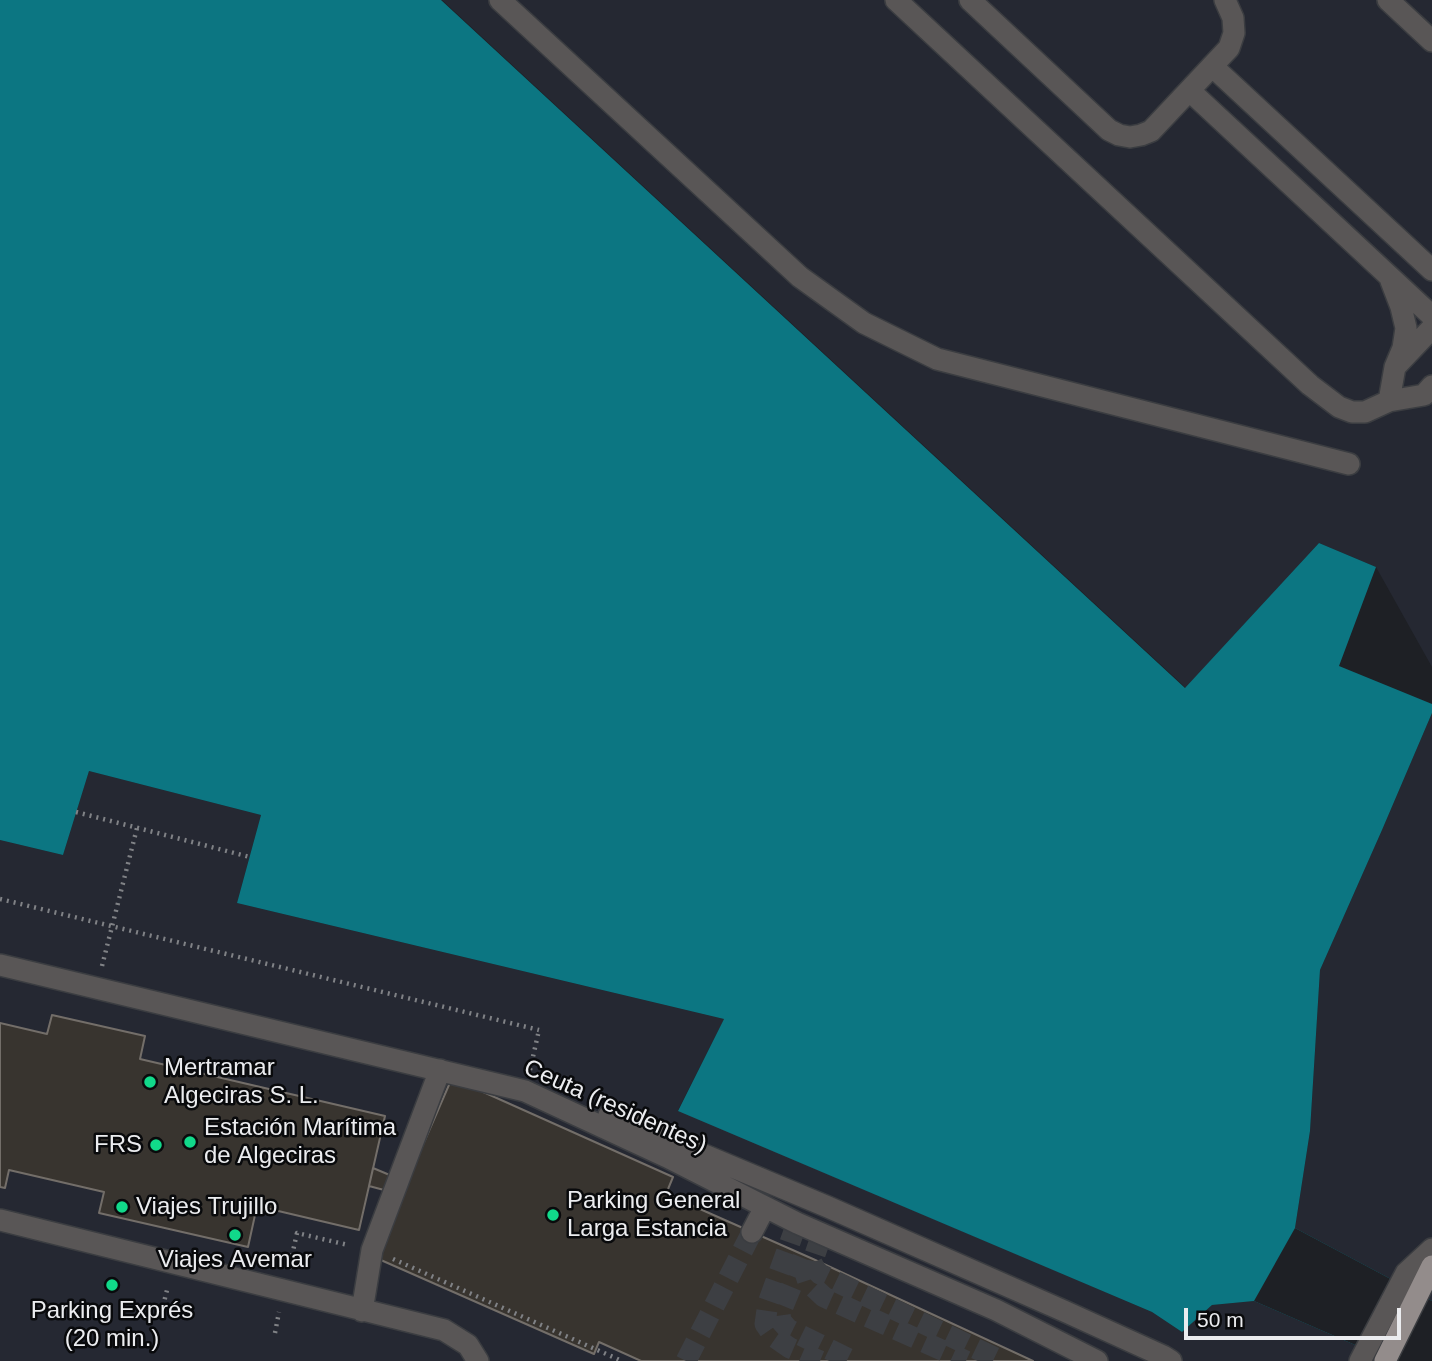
<!DOCTYPE html>
<meta charset="utf-8">
<style>
body{margin:0}
#map{position:relative;width:1432px;height:1361px;overflow:hidden;background:#1e2025;font-family:Helvetica,sans-serif}
canvas{display:block}
.scale{position:absolute;left:1184px;top:1308px;width:217px;height:32px;box-sizing:border-box;border:4px solid #ebecef;border-top:0;padding-left:9px;font-size:21px;line-height:24px;white-space:nowrap;color:#ebecef;-webkit-text-stroke:5px #090a0c;paint-order:stroke}
</style>
<div id="map">
<canvas width="1432" height="1361"></canvas>
<div class="scale">50 m</div>
</div>
<script>
const c = document.querySelector('canvas').getContext('2d');
c.lineJoin = 'round';
function paint(path, color) { c.fillStyle = color; c.fill(path, 'evenodd'); }
const shape = rows => new Path2D(rows.map(r => 'M' + r).join(''));
function stroke(path, color, width, dash) { c.strokeStyle = color; c.lineWidth = width; c.lineCap = dash ? 'butt' : 'round'; c.setLineDash(dash || []); c.stroke(path); }
function label(font, color, halo, rows, align = 'center') {
  c.font = font + ' Helvetica,sans-serif'; c.lineWidth = 5; c.setLineDash([]); c.textBaseline = 'middle'; c.strokeStyle = halo; c.fillStyle = color; for (const [text, x, y, turn = 0] of rows) {
    c.save(); c.translate(x, y); c.rotate((+turn || 0) * Math.PI / 180); c.textAlign = isNaN(turn) ? turn : align; if (halo) c.strokeText(text, 0, 0); c.fillText(text, 0, 0); c.restore();
  }
}
const built = shape([
 [442,0,1432,0,1432,667,1376,567,1319,543,1186,688],
 [1432,713,1432,1361,0,1361,0,840,63,855,89,771,261,815,237,903,724,1019,678,1110,1152,1312,1182,1332,1212,1305,1254,1301,1295,1228,1310,1131,1320,970,1382,830]
]);
const water = shape([
 [0,0,441,0,1185,688,1319,543,1376,567,1339,666,1432,704,1432,713,1382,830,1320,970,1310,1131,1295,1228,1432,1301,1432,1361,1392,1361,1254,1301,1212,1305,1182,1332,1152,1312,678,1111,724,1019,237,903,261,815,89,771,63,855,0,840]
]);
const pier = shape([
 [1295,1228,1432,1301,1432,1361,1392,1361,1254,1301]
]);
const building = shape([
 [52,1015,145,1036,140,1059,385,1116,359,1230,257,1206,248,1247,99,1213,104,1192,9,1170,5,1188,0,1187,0,1023,47,1034,52,1015],
 [452,1078,673,1177,666,1194,813,1259,1033,1361,641,1361,599,1342,594,1354,374,1257,452,1078],
 [373,1168,392,1176,384,1190,369,1186,373,1168]
]);
const minorTunnel = shape([
 [797,1223,768,1303,765,1324,774,1337,790,1348,820,1361],
 [822,1234,812,1263,815,1269,820,1274,1002,1361],
 [803,1258,780,1314,781,1321,788,1329,853,1361],
 [809,1260,806,1276,808,1282,824,1297,966,1361],
 [686,1361,752,1232]
]);
const path = shape([
 [76,812,250,857],
 [102,966,137,828],
 [530,1070,539,1030],
 [393,1259,622,1361],
 [289,1269,297,1233,348,1245],
 [163,1306,168,1286],
 [275,1333,279,1312]
]);
const minor = shape([
 [500,0,800,277,864,323,937,359,1349,464],
 [896,0,1310,385,1339,407,1352,412,1365,412,1389,401,1424,395,1432,386],
 [970,0,1109,130,1119,135,1130,137,1141,135,1151,131,1229,48,1234,33,1233,18,1225,0],
 [1388,0,1432,41],
 [1212,66,1432,270],
 [1190,91,1432,316],
 [1391,281,1401,307,1406,328,1403,348,1395,367],
 [1389,401,1395,367,1432,328],
 [0,965,525,1091,667,1157,797,1223,996,1310,1097,1361],
 [609,1115,828,1207,1064,1311,1163,1356,1171,1361],
 [0,1220,444,1330,468,1345,478,1361],
 [752,1232,765,1207],
 [362,1311,372,1250,440,1070],
 [1360,1361,1406,1273,1432,1249]
]);
const major = shape([
 [1385,1361,1432,1266]
]);
const pathBridge = shape([
 [0,899,539,1030]
]);
const markers = [
 [150,1082,7,"#11d98a"],
 [190,1142,7,"#11d98a"],
 [156,1145,7,"#11d98a"],
 [122,1207,7,"#11d98a"],
 [553,1215,7,"#11d98a"],
 [235,1235,7,"#11d98a"],
 [112,1285,7,"#11d98a"]
];
const poiNames = [
 ["Mertramar",164,1068],
 ["Algeciras S. L.",164,1096],
 ["Estación Marítima",204,1128],
 ["de Algeciras",204,1156],
 ["FRS",142,1145,"right"],
 ["Parking General",567,1201],
 ["Larga Estancia",567,1229],
 ["Viajes Trujillo",136,1207],
 ["Viajes Avemar",235,1260,"center"],
 ["Parking Exprés",112,1311,"center"],
 ["(20 min.)",112,1339,"center"]
];
const streetNames = [
 ["Ceuta (residentes)",615,1107,24]
];
paint(built, '#252832');
paint(water, '#0c7682');
paint(pier, '#1e2025');
paint(building, '#38342f');
stroke(building, '#736e69', 2);
stroke(minorTunnel, '#3d3f43', 21, [21, 10]);
stroke(minor, '#3b3d41', 24);
stroke(major, '#3b3d41', 24);
stroke(path, '#808286', 4.5, [2, 5]);
stroke(minor, '#595656', 21);
stroke(major, '#938c8b', 21);
stroke(pathBridge, '#808286', 4.5, [2, 5]);
for (const [x, y, r, color] of markers) { const dot = new Path2D(); dot.arc(x, y, r, 0, 2 * Math.PI); c.fillStyle = color; c.fill(dot); stroke(dot, '#090a0c', 2.5); }
label('24px', '#ebecef', '#090a0c', poiNames, 'left');
label('24px', '#ebecef', '#090a0c', streetNames);
</script>
